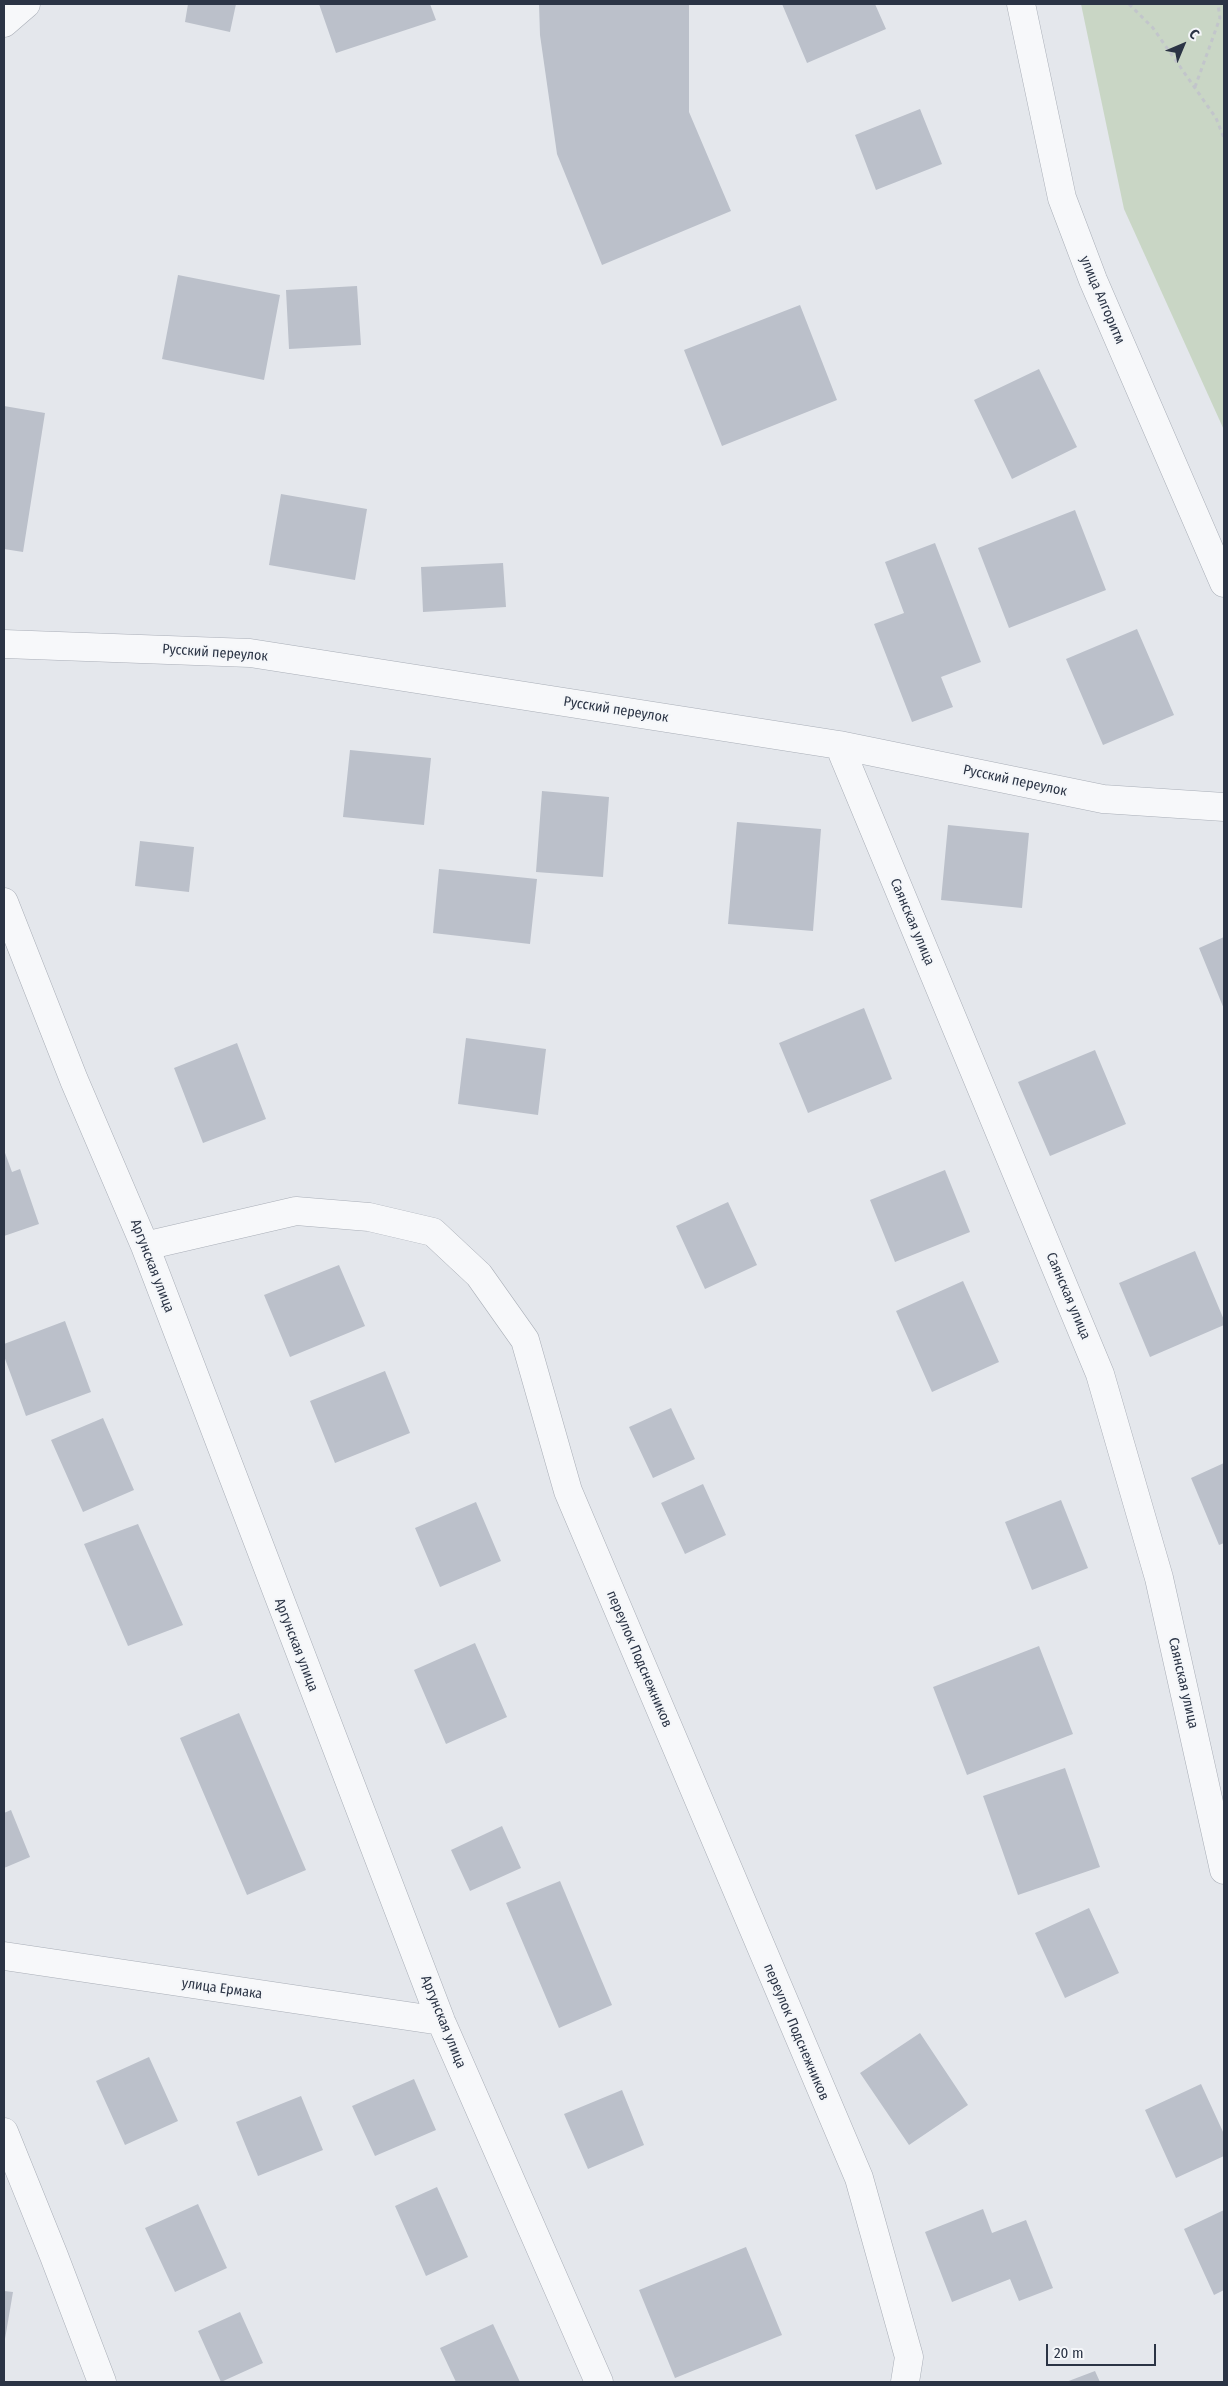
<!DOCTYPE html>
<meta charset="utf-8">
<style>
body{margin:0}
#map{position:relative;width:1228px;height:2386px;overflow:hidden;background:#e4e7ec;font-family:"Fira Sans Condensed",sans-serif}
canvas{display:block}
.frame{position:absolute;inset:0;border:5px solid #2b3445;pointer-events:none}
.north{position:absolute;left:1158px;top:20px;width:50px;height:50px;-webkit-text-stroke:4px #f4f6f9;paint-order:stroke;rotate:45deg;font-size:14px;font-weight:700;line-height:20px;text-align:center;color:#2b3445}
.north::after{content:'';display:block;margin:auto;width:18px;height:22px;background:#2b3445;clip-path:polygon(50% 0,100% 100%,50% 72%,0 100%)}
.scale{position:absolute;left:1046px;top:2344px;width:110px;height:22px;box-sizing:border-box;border:2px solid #2b3445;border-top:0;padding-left:6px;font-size:15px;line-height:18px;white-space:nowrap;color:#2b3445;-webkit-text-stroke:4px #f4f6f9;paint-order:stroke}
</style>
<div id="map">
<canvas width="1228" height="2386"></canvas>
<div class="frame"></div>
<div class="north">С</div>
<div class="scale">20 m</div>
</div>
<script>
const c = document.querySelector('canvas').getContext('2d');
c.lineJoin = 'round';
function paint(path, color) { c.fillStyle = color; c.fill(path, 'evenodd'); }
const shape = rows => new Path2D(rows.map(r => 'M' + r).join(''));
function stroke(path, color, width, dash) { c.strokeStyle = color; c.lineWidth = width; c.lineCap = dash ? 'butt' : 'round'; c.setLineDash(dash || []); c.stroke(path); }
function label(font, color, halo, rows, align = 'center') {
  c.font = font + ' "Fira Sans Condensed",sans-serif'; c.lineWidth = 4; c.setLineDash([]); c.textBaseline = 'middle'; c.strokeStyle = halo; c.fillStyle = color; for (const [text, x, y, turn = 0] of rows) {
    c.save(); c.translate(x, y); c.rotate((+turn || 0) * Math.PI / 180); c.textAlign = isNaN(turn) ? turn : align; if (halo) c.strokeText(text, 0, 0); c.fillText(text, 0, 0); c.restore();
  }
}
const green = shape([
 [1081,4,1224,4,1224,430,1124,209]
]);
const building = shape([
 [188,4,236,4,230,32,185,22],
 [319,4,430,4,436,20,336,53],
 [539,4,689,4,689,112,731,211,602,265,557,154,540,35],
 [782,4,875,4,886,29,807,63],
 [920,109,942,164,876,190,855,135],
 [178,275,280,295,264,380,162,359],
 [357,286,361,345,289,349,286,290],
 [800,305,837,400,722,446,684,350],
 [1039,369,1077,447,1012,479,974,400],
 [4,406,45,413,23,552,4,549],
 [281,494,367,509,355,580,269,565],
 [1075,510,1106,590,1009,628,978,548],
 [935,543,981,662,941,677,953,707,912,722,874,624,904,613,885,562],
 [503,563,506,607,423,612,421,567],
 [1137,629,1174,715,1103,745,1066,659],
 [350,750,431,758,424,825,343,817],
 [542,791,609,797,603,877,536,872],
 [737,822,821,829,813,931,728,924],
 [948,825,1029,833,1022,908,941,900],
 [140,841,194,847,189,892,135,886],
 [439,869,537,879,530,944,433,933],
 [1224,937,1224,1009,1199,948],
 [864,1008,892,1079,808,1113,779,1043],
 [466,1038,546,1049,538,1115,458,1104],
 [237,1043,266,1119,203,1143,174,1068],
 [1095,1050,1126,1124,1050,1156,1018,1082],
 [4,1150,12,1172,20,1169,39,1224,4,1236],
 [945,1170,970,1232,895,1262,870,1200],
 [728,1202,757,1265,705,1289,676,1226],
 [1195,1251,1224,1320,1224,1325,1150,1357,1119,1283],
 [339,1265,365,1326,290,1357,264,1295],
 [963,1281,999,1362,932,1392,896,1311],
 [65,1321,91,1392,26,1416,4,1356,4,1344],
 [385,1371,410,1433,335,1463,310,1401],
 [671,1408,695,1459,653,1478,629,1427],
 [103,1418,134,1490,83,1512,51,1440],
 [1224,1463,1224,1543,1219,1545,1191,1478],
 [703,1484,726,1535,685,1554,661,1503],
 [1061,1500,1088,1568,1032,1590,1005,1522],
 [476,1502,501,1561,440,1587,415,1528],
 [138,1524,183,1625,128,1646,84,1544],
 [475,1643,507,1717,446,1744,414,1670],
 [1039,1646,1073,1734,967,1775,933,1687],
 [239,1713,306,1870,247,1895,180,1738],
 [1065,1768,1100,1867,1018,1895,983,1796],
 [11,1810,30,1857,4,1868,4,1813],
 [502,1826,521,1868,470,1891,451,1850],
 [560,1881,612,2005,559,2028,506,1903],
 [1089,1908,1119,1973,1065,1998,1035,1933],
 [920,2033,968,2105,909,2145,860,2073],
 [149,2057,178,2121,125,2145,96,2081],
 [414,2079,436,2130,375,2156,352,2106],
 [1201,2084,1224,2134,1224,2156,1176,2178,1145,2110],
 [622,2090,644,2145,588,2169,564,2114],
 [301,2096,323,2150,258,2176,236,2122],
 [437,2187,468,2257,426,2276,395,2206],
 [198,2204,227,2268,175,2292,145,2228],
 [983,2209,992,2233,1026,2220,1053,2288,1019,2301,1010,2279,952,2302,925,2232],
 [1224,2210,1224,2290,1214,2295,1184,2229],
 [746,2247,782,2335,675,2378,639,2290],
 [4,2291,13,2292,5,2339,4,2339],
 [240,2312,263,2363,221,2382,198,2331],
 [493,2324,520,2382,456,2382,440,2348],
 [1095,2371,1100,2382,1066,2382]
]);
const path = shape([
 [1129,4,1153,28,1216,118,1224,138],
 [1195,87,1220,18,1218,4]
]);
const minor = shape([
 [1021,4,1062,198,1093,280,1224,583],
 [4,23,26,4],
 [4,644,250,653,839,745,1103,799,1224,807],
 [839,745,1100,1374,1159,1578,1224,1870],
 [4,902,74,1080,145,1246,441,2021,599,2382],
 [145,1246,296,1211,369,1217,433,1232,479,1275,525,1340,568,1491,859,2178,909,2357,905,2382],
 [4,1956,441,2021],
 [4,2132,54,2256,102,2382]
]);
const streetNames = [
 ["улица Алгоритм",1102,300,67],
 ["Русский переулок",215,653,4],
 ["Русский переулок",616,710,9],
 ["Русский переулок",1015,781,12],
 ["Саянская улица",912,922,67],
 ["Аргунская улица",152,1266,69],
 ["Саянская улица",1068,1296,67],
 ["Аргунская улица",296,1645,69],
 ["переулок Подснежников",639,1659,67],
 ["Саянская улица",1183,1683,77],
 ["улица Ермака",222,1989,8],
 ["Аргунская улица",443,2022,68],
 ["переулок Подснежников",796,2032,67]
];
paint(green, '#c9d6c5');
paint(building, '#bbc0ca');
stroke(minor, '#a9aeb7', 29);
stroke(path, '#c2c5cb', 3, [4, 4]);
stroke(minor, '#f7f8fa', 28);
label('14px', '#2b3445', '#f4f6f9', streetNames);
</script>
